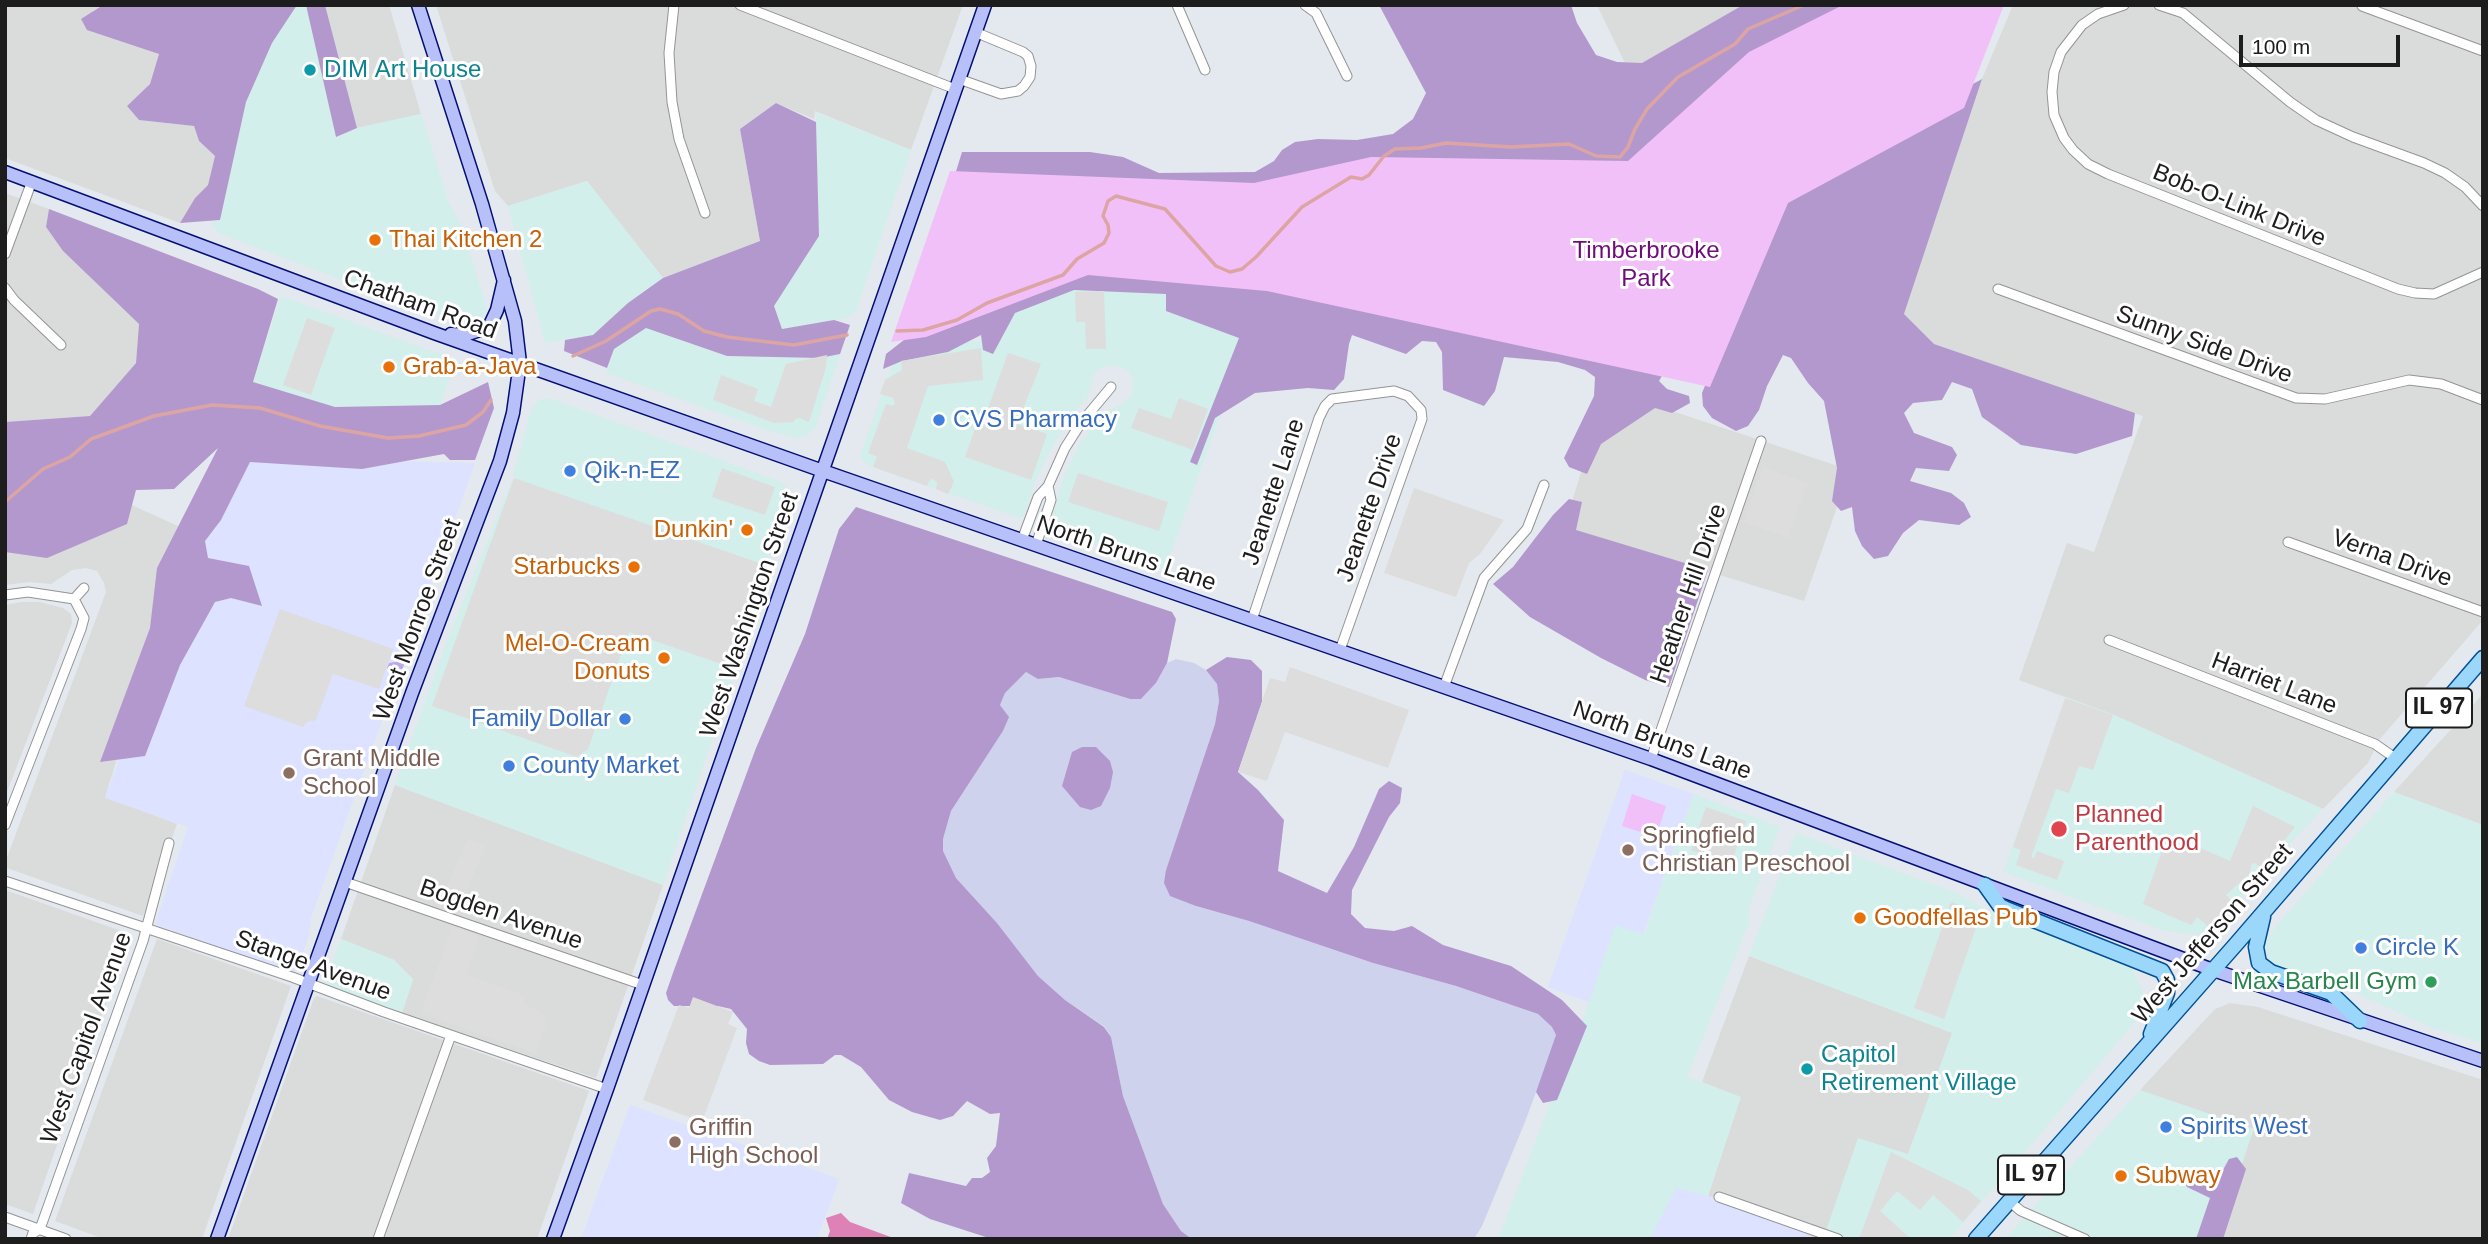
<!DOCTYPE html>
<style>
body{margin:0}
#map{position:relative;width:2488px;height:1244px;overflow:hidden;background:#e3e9ee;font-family:Helvetica,sans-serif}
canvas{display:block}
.frame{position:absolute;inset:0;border:7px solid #1d1d1d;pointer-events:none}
.scale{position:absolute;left:2239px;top:35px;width:161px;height:32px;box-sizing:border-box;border:4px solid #1d1d1d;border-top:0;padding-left:9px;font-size:21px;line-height:24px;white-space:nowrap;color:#1d1d1d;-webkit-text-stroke:5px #fff;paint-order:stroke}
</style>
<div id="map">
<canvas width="2488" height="1244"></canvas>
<div class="frame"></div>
<div class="scale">100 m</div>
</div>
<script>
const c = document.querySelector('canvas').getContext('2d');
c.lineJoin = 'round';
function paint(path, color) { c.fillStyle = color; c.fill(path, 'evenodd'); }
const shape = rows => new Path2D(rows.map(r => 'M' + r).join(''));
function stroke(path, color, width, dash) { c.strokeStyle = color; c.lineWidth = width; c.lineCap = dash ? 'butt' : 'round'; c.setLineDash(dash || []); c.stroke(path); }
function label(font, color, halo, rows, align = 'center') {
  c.font = font + ' Helvetica,sans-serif'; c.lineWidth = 6; c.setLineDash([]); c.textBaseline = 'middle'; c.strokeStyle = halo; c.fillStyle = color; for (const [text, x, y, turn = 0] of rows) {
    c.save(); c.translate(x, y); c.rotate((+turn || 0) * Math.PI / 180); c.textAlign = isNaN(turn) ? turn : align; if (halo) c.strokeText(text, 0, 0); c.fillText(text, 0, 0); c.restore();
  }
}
const residential = shape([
 [5,5,103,5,92,11,159,54,150,84,127,106,139,120,194,126,199,141,215,156,208,185,195,198,180,223,5,158],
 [325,5,389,5,421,114,357,128],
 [436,5,963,5,911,150,815,111,814,119,776,103,740,129,760,241,663,278,587,181,508,206,495,191],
 [1597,5,1775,5,1632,78],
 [2013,5,2483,5,2483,620,2379,740,2368,763,2323,809,2114,715,2019,680,2067,543,2094,552,2143,416,1934,344,1904,314,1982,79],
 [5,193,49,209,46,227,63,251,139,324,136,363,90,416,5,422],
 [1654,405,1850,470,1804,601,1564,527,1588,450],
 [127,503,189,531,105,797,177,824,143,916,7,868,5,863,106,592,104,583,97,571,86,568,72,570,51,584,29,582,5,585,5,525],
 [21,602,39,602,63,608,71,614,72,623,5,797,5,605],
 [2483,694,2483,825,2394,792],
 [395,785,663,885,596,1078,402,1013,413,979,394,960,341,939],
 [5,890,130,934,33,1214,5,1204],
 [157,939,291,986,202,1239,104,1239,55,1221],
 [1749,956,1953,1033,1908,1154,1824,1236,1708,1196,1740,1097,1702,1082],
 [317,996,589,1091,537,1239,228,1239,314,998],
 [2230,1003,2258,1007,2483,1080,2483,1239,2216,1239,2140,1090,2215,1009]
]);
const commercial = shape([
 [297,5,306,5,336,137,357,128,421,114,449,203,461,225,487,309,481,321,468,325,350,283,218,233,211,223,220,220,221,215,246,102,272,43],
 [816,113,911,150,856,311,847,318,782,329,774,306,819,236],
 [587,181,663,278,628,303,593,335,545,343,508,206],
 [1069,288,1176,289,1256,315,1165,569,1049,528,1065,473,1079,445,1104,412,1122,404,1132,395,1134,379,1125,368,1111,365,1100,368,1094,374,1088,396,1067,422,1051,449,1035,482,1024,516,1020,518,872,467,863,461,860,455,898,349,1003,339,1012,312],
 [281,296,456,360,440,405,335,407,253,382],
 [646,328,727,356,820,358,840,354,816,426,806,436,797,438,773,432,606,373,614,349],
 [549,398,776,480,785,485,789,493,732,679,663,885,395,785,444,649,512,480,515,478,513,476,531,410,540,399],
 [2066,697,2114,715,2323,809,2257,878,2216,927,2197,935,2165,931,2003,872],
 [2394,792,2483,825,2482,1043,2430,1027,2356,993,2276,967,2268,958,2265,944,2276,926],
 [1694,794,1780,827,1753,897,1748,912,1749,922,1687,1077,1741,1097,1708,1196,1676,1188,1650,1239,1498,1239,1589,1002,1615,924,1644,934],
 [1796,833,1956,893,2001,917,2130,965,2149,1005,2042,1132,1949,1239,1833,1239,1824,1236,1858,1138,1908,1154,1952,1033,1749,956],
 [341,939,394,960,413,980,402,1013,324,984],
 [2140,1090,2254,1129,2216,1239,2005,1239]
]);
const education = shape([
 [246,458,475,463,311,917,308,939,294,974,155,924,188,827,105,798,201,536],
 [1625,770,1694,794,1643,934,1615,925,1589,1002,1548,987],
 [630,1105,839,1179,817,1239,581,1239],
 [1676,1188,1708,1196,1833,1239,1650,1239]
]);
const farmland = shape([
 [1176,659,1194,663,1206,670,1217,684,1219,701,1215,724,1166,870,1196,906,1249,921,1373,963,1456,986,1538,1014,1552,1027,1556,1035,1554,1043,1525,1122,1482,1226,1474,1239,1192,1239,1181,1231,1163,1204,1123,1096,1111,1037,1105,1027,1065,1000,1038,976,997,923,956,878,948,864,943,851,943,839,951,811,1003,731,1008,717,1000,705,1005,693,1026,672,1039,679,1059,677,1130,699,1141,699,1156,683,1167,663]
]);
const grass = shape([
 [401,661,405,662,399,679,392,675,387,668,389,663]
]);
const forest = shape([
 [103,5,297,5,272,43,246,102,220,220,180,223,195,198,208,185,215,156,199,141,194,126,139,120,127,106,150,84,159,54,87,30,81,19],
 [306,5,325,5,357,128,336,137],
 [1379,5,1571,5,1577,23,1596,55,1617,62,1642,63,1743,5,1950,5,1905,29,1666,369,1659,381,1667,389,1689,396,1690,403,1672,413,1655,408,1601,444,1587,474,1569,467,1564,458,1594,396,1595,377,1585,370,1558,362,1504,357,1495,391,1484,406,1443,390,1442,352,1436,342,1422,341,1406,354,1352,335,1349,344,1344,379,1334,390,1308,388,1255,393,1215,418,1197,465,1190,462,1239,338,1166,311,1166,294,1074,290,1015,313,993,354,983,350,981,335,948,352,902,361,883,369,886,354,927,322,954,178,962,152,1090,152,1123,157,1159,173,1255,172,1274,161,1282,150,1295,142,1318,139,1357,140,1393,134,1413,119,1426,93],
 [1982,79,1904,314,1934,344,2135,413,2132,436,2076,454,2021,445,1982,417,1972,389,1952,382,1942,400,1913,403,1904,413,1914,433,1952,447,1957,455,1949,471,1916,468,1910,481,1951,493,1964,503,1971,517,1959,525,1919,520,1903,533,1888,556,1874,559,1862,546,1855,531,1852,507,1841,511,1832,501,1837,468,1824,401,1808,383,1791,358,1783,355,1767,386,1759,410,1748,426,1736,431,1712,418,1703,406,1702,393,1780,204,1906,120],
 [776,103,816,122,819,236,774,306,782,329,834,320,850,325,840,354,820,358,727,356,646,328,614,349,607,368,564,351,565,340,593,335,628,303,663,278,760,241,740,129],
 [49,209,258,289,278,299,253,382,335,407,440,405,488,382,494,408,475,460,450,460,444,454,362,469,250,462,221,520,205,541,208,558,249,566,262,606,231,598,215,602,180,665,145,756,100,762,150,628,157,568,218,448,174,489,136,490,127,524,47,558,5,552,5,422,90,416,136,363,139,324,63,251,46,227],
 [1569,499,1582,502,1576,530,1708,570,1669,687,1645,680,1601,658,1530,617,1493,584,1513,567,1553,515],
 [856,507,1172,612,1176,619,1167,663,1156,683,1141,699,1130,699,1059,677,1038,679,1026,672,1005,693,1000,705,1009,717,1003,731,951,811,943,839,943,851,956,878,997,923,1038,976,1065,1000,1104,1027,1111,1037,1123,1096,1163,1204,1181,1231,1192,1239,992,1239,930,1219,901,1203,909,1173,966,1186,972,1178,982,1178,990,1172,987,1158,996,1146,1000,1113,990,1114,967,1101,953,1116,940,1120,912,1112,889,1100,861,1067,841,1055,835,1055,823,1064,770,1065,759,1061,749,1054,746,1043,747,1029,731,1009,718,1006,674,1006,668,1000,666,993,674,970,756,748,805,634,839,529],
 [1227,657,1251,660,1262,671,1262,702,1238,772,1258,790,1284,820,1278,871,1327,893,1354,847,1379,789,1389,781,1402,788,1400,803,1389,817,1352,890,1351,914,1365,928,1394,931,1412,926,1443,945,1511,966,1562,1000,1587,1026,1557,1100,1543,1103,1536,1092,1556,1035,1552,1027,1538,1014,1456,986,1373,963,1249,921,1196,906,1170,896,1164,883,1166,870,1215,724,1219,701,1217,684,1206,670],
 [1082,747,1096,747,1110,761,1113,772,1110,788,1101,806,1091,810,1080,807,1062,786,1072,752],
 [2237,1157,2246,1169,2223,1239,2196,1239,2210,1198,2187,1187,2180,1176,2188,1170,2218,1179,2229,1159]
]);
const park = shape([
 [1843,5,2004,5,1964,108,1788,203,1710,387,1267,291,1088,275,926,337,891,342,950,171,1254,183,1371,157,1628,161,1749,52],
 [1632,794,1666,806,1656,837,1622,826]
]);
const pitch = shape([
 [841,1213,850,1222,896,1239,827,1239,830,1231,826,1218]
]);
const parking = shape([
 [1104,291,1106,349,1086,349,1085,322,1076,322,1075,292],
 [307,318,335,328,311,395,283,385],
 [981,348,983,380,928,386,907,448,945,462,954,482,948,494,936,489,937,482,931,478,927,486,873,467,877,457,868,453,886,404,893,406,895,403,893,398,880,394,885,380,902,370,901,361],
 [1008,353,1041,364,1017,424,1047,434,1031,480,965,457,981,412,986,414],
 [827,355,826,367,809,422,800,418,795,419,793,422,774,423,713,400,721,375,758,389,754,401,771,407,786,364],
 [1179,398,1208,409,1193,450,1131,428,1139,408,1171,419],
 [1763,467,1808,483,1789,538,1743,522],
 [722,468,775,487,765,515,712,497],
 [1078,473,1168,502,1159,531,1068,502],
 [514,478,765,565,730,667,629,632,588,749,577,757,432,706],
 [1414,488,1504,520,1480,554,1469,563,1456,597,1384,573],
 [280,609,393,649,379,689,333,674,316,720,307,722,303,727,244,706],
 [1290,667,1409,710,1388,768,1285,732,1267,781,1238,772,1270,678,1285,682],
 [2065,698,2113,715,2093,770,2079,766,2069,793,2056,789,2031,857,2034,858,2037,851,2064,861,2057,880,2016,865,2021,850,2013,847],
 [2253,806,2295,827,2262,869,2255,863,2252,863,2249,874,2226,895,2231,901,2209,927,2197,917,2191,925,2143,904,2168,834,2230,861],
 [1706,807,1746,821,1731,864,1691,850],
 [468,838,486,846,456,917,438,909],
 [1951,902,1981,913,1944,1019,1914,1008],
 [452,926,480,937,467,975,526,996,524,1005,541,1012,545,1017,546,1023,536,1054,421,1013],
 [693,997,733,1012,728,1024,737,1028,702,1122,643,1100,679,1005,689,1008],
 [1891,1152,1968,1190,1981,1201,1963,1222,1933,1195,1920,1210,1897,1191,1880,1211,1911,1239,1859,1239]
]);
const stream = shape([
 [897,331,923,330,957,320,987,303,1063,275,1077,259,1104,243,1109,233,1108,225,1103,216,1108,201,1116,196,1165,209,1216,266,1230,272,1242,269,1256,257,1302,207,1351,177,1362,179,1369,175,1384,156,1395,149,1421,148,1446,143,1511,147,1569,144,1596,156,1620,157,1628,147,1635,129,1647,109,1678,77,1735,44,1748,29,1804,5],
 [573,356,606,341,651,311,660,309,678,314,704,331,727,337,794,345,847,335],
 [5,502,43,469,70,457,91,439,154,416,212,405,260,408,320,426,388,438,419,436,466,425,483,412,491,400]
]);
const street = shape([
 [674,5,669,53,672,102,679,139,705,213],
 [740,5,955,89],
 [1177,5,1205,70],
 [1305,5,1316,13,1347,76],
 [2124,5,2098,14,2082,25,2061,52,2054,72,2052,92,2054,115,2064,138,2073,150,2088,164,2108,174,2398,289,2415,293,2434,294,2483,272],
 [2159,5,2183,13,2290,102,2316,120,2353,137,2424,163,2445,173,2465,187,2483,206],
 [2362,6,2483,51],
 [959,79,1001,94,1018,91,1024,86,1030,77,1031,66,1028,56,1023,52,975,32],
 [5,254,32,181],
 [5,288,14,300,61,345],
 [1998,289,2296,398,2325,399,2409,380,2441,384,2483,400],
 [1022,540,1038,497,1048,486,1065,448,1081,423,1111,387],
 [2288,542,2483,612],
 [1036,545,1051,500,1048,486],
 [5,595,28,592,74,599],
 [74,599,84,588],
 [1252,620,1319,418,1325,406,1332,399,1394,391,1408,396,1421,410,1422,419,1340,650],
 [2109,640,2375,744,2395,758],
 [1444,687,1484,578,1527,529,1544,485],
 [1651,759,1761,441],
 [5,825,81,629,84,618,74,599],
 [5,881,292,977,384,1012,607,1089],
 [345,882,643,985],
 [1719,1197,1838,1239],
 [2009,1201,2021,1211,2085,1239],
 [5,1217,66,1239],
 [31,1239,33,1233,40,1229,143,941,169,843],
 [378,1239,451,1035]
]);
const secondary = shape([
 [5,172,434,333,823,471,1651,759,2213,970,2483,1061],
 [451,334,465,335,489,327,497,310,504,280],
 [217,1239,412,693,500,461,513,413,520,363,515,321,482,204,418,5],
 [553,1239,607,1089,985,5]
]);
const primary = shape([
 [1985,885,2000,906,2006,909,2162,971,2167,980,2167,993,2151,1034],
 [2263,917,2256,947,2259,963,2271,972,2331,993,2360,1021],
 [1976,1239,2237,943,2483,658]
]);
const markers = [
 [310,70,7,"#0f9aa8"],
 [375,240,7,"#e8710a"],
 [389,367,7,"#e8710a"],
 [939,420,7,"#3f7fe0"],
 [570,471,7,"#3f7fe0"],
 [747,530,7,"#e8710a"],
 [634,567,7,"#e8710a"],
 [664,658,7,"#e8710a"],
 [625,719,7,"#3f7fe0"],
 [509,766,7,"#3f7fe0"],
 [289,773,7,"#8d6e63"],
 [2059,829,9,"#e0444e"],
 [1628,850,7,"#8d6e63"],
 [1860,918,7,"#e8710a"],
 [2361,948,7,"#3f7fe0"],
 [2431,982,7,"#2e9e5b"],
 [1807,1069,7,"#0f9aa8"],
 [2166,1127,7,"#3f7fe0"],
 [675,1142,7,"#8d6e63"],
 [2121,1176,7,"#e8710a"]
];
const shields = [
 [2439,708,66],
 [2031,1175,66]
];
const shieldNames = [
 ["IL 97",2439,708],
 ["IL 97",2031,1175]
];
const cultureNames = [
 ["DIM Art House",324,70],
 ["Capitol",1821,1055],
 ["Retirement Village",1821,1083]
];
const streetNames = [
 ["Bob-O-Link Drive",2239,206,22],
 ["Chatham Road",420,305,20],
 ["Sunny Side Drive",2204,345,20],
 ["Jeanette Lane",1274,492,-72],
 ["Jeanette Drive",1370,508,-71],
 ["North Bruns Lane",1126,554,19],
 ["Verna Drive",2392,559,20],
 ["Heather Hill Drive",1689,594,-71],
 ["West Washington Street",750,615,-71],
 ["West Monroe Street",418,620,-70],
 ["Harriet Lane",2274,684,21],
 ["North Bruns Lane",1662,741,20],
 ["Bogden Avenue",501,915,19],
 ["West Jefferson Street",2213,934,-49],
 ["Stange Avenue",313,966,20],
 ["West Capitol Avenue",87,1038,-70]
];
const foodNames = [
 ["Thai Kitchen 2",389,240],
 ["Grab-a-Java",403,367],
 ["Dunkin'",733,530,"right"],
 ["Starbucks",620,567,"right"],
 ["Mel-O-Cream",650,644,"right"],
 ["Donuts",650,672,"right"],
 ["Goodfellas Pub",1874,918],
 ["Subway",2135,1176]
];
const parkNames = [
 ["Timberbrooke",1646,251],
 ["Park",1646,279]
];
const shopNames = [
 ["CVS Pharmacy",953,420],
 ["Qik-n-EZ",584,471],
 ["Family Dollar",611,719,"right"],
 ["County Market",523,766],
 ["Circle K",2375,948],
 ["Spirits West",2180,1127]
];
const educationNames = [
 ["Grant Middle",303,759],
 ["School",303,787],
 ["Springfield",1642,836],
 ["Christian Preschool",1642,864],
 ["Griffin",689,1128],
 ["High School",689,1156]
];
const healthNames = [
 ["Planned",2075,815],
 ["Parenthood",2075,843]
];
const leisureNames = [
 ["Max Barbell Gym",2417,982]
];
paint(residential, '#dadbdb');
paint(commercial, '#d2efeb');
paint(education, '#dce2ff');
paint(farmland, '#ced2ed');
paint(grass, '#bda9e9');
paint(forest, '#b398ce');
paint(park, '#f2c0f9');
paint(pitch, '#dd81b7');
paint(parking, '#ddd');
stroke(stream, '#dca5a3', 3.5);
stroke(street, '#949494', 11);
stroke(secondary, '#050f73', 15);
stroke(primary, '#014f95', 17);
stroke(street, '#fff', 9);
stroke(secondary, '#b7c0f9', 12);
stroke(primary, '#9bd7fb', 14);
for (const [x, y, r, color] of markers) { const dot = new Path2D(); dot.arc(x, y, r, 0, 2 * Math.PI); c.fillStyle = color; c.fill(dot); stroke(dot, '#fff', 2.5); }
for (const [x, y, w] of shields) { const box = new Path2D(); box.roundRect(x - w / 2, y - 19.5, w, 39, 5); c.fillStyle = '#fff'; c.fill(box); stroke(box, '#1d1d1d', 2); }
label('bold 23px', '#1d1d1d', null, shieldNames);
label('24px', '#0d838f', '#fff', cultureNames, 'left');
label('24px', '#1d1d1d', '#fff', streetNames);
label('24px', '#c56008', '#fff', foodNames, 'left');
label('24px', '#6e0c7a', '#fff', parkNames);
label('24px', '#366cbe', '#fff', shopNames, 'left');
label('24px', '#785e54', '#fff', educationNames, 'left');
label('24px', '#be3a42', '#fff', healthNames, 'left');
label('24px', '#27864d', '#fff', leisureNames, 'right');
</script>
